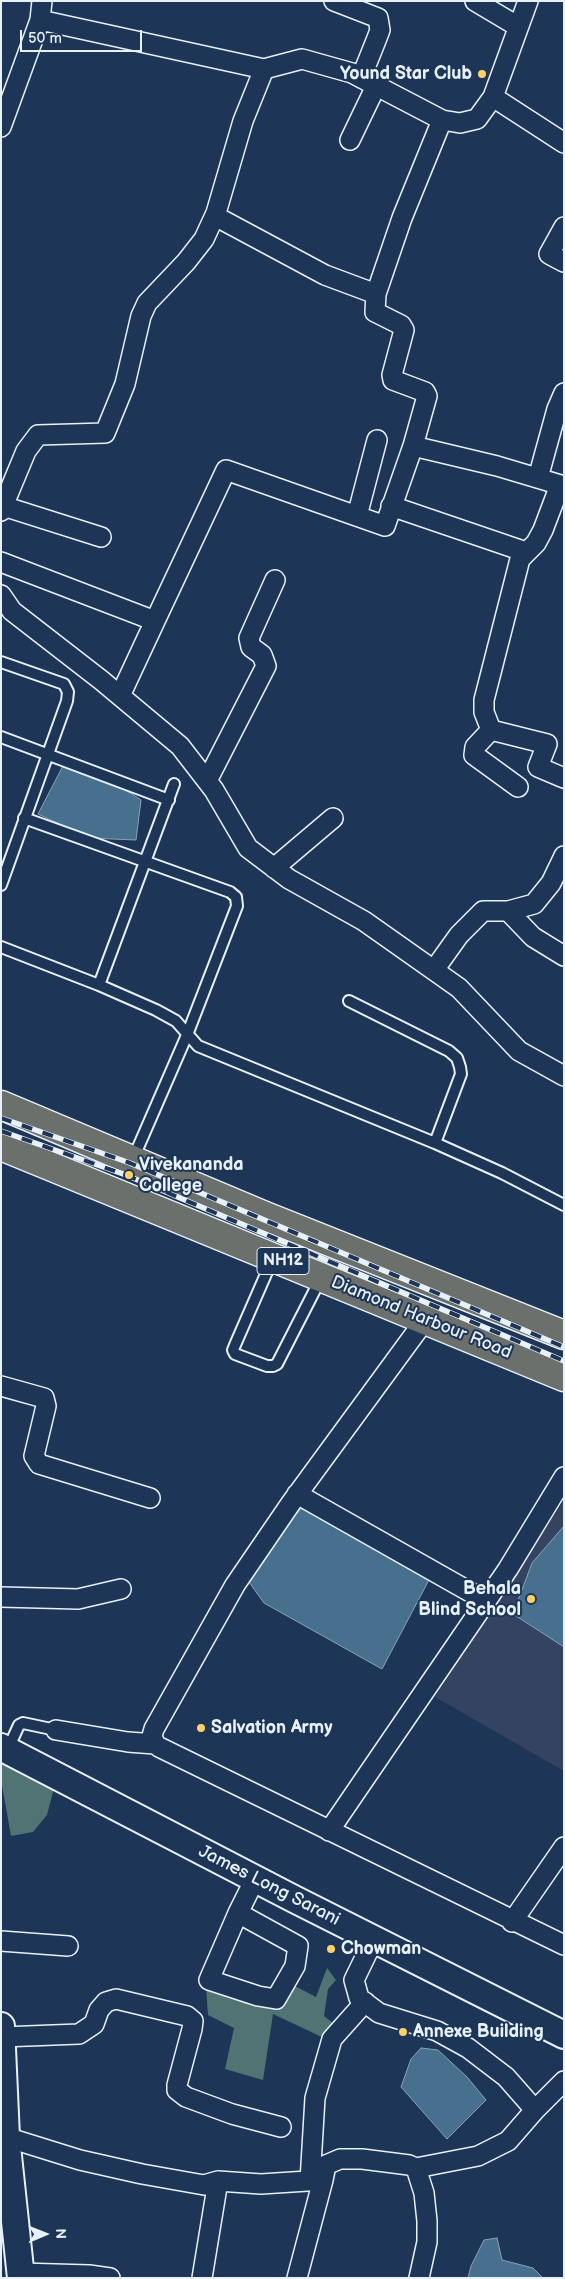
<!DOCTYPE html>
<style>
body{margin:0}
#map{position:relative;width:565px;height:2279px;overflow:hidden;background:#1d3557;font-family:"Balsamiq Sans",sans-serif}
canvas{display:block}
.frame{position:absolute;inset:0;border:2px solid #e8f1f8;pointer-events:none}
.north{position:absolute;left:20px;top:2209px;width:50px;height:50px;-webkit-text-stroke:4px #1d3557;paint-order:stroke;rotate:89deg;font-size:14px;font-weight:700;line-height:20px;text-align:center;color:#e8f1f8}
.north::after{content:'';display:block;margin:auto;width:18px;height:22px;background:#e8f1f8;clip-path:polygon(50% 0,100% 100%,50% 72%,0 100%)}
.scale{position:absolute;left:20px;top:30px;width:122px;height:22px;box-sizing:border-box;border:2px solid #e8f1f8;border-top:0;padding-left:6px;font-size:15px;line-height:18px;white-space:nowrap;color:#e8f1f8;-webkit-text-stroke:4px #1d3557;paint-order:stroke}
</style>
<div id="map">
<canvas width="565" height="2279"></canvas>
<div class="frame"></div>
<div class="north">N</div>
<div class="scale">50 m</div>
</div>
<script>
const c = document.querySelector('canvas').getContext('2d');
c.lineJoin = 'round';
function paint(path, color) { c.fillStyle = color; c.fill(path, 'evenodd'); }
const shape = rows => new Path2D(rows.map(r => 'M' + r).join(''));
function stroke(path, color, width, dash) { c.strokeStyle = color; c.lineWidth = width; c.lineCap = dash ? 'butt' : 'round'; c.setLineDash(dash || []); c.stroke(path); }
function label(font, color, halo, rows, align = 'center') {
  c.font = font + ' "Balsamiq Sans",sans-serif'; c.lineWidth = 4; c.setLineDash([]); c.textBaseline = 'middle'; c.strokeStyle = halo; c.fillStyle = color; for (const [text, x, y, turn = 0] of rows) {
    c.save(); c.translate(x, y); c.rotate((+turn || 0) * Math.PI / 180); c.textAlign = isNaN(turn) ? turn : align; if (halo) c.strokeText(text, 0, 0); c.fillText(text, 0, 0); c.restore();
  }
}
const built = shape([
 [564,1500,564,1771,435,1697]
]);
const green = shape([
 [1,1761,54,1788,47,1815,33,1832,11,1836,1,1780],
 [327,1968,336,1980,328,1989,324,2016,334,2024,324,2038,273,2014,263,2080,225,2069,234,2028,208,2015,206,1987,278,2007,293,1985,316,1997]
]);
const water = shape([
 [66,760,106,777,141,800,136,840,90,838,38,814,66,760],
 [307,1504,430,1578,382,1669,264,1603,249,1582,270,1538,307,1504],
 [564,1526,564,1647,513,1614,532,1563,564,1526],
 [421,2048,438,2050,467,2077,486,2100,447,2139,401,2087,411,2059,421,2048],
 [497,2238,502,2260,533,2268,543,2278,468,2278,471,2266,484,2240,497,2238]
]);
const service = shape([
 [1,662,64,684,68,692,67,701,1,885],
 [1,737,169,800],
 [24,818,230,892,236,897,237,906,187,1035,133,1159],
 [1,947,99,985,156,1010,176,1021,198,1046,435,1143,502,1173,564,1205],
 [99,985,174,784],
 [349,1001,449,1051,457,1058,460,1067,461,1074,435,1143],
 [273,1258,235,1345,233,1350,235,1354,267,1366,273,1366,277,1364,321,1278],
 [8,1749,19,1725,23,1723,56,1730]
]);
const minor = shape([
 [334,1,378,18,380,30,377,38,361,78],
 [475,1,517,26],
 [528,1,493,97,564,143],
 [40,20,264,69],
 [1,127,40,20,42,1],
 [350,140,376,86],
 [215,216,325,275,376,294],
 [564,227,549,254,564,262],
 [413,446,427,396,425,392,393,380,392,375,404,330,401,325,375,312,376,294,402,218,442,120],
 [538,478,557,409,564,393],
 [560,485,543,530,536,543,520,559,484,700,484,712,491,730,547,744,538,767,564,778],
 [3,506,101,537],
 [391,506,526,552],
 [1,511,26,451,38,435,105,433,125,384,141,316,147,303,186,262,204,239,216,213,243,121,264,69,302,59,352,73,442,120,460,123,477,119,493,97],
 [357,516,377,440],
 [1,562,155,621,226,470,385,526,413,446,497,466,564,486],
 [1,595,12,611,101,680,180,746,214,790,248,848,289,879,364,921,459,988,519,1051,564,1076],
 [120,696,155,621],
 [491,730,475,747,474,755,518,787],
 [207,781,266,666,262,655,251,647,249,638,275,580],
 [274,868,333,818],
 [508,911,533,937,564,956],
 [434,970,459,935,483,911,508,911,534,904,551,883,564,856],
 [425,1320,291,1503,235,1585,154,1729,152,1736,155,1744,159,1747,564,1945],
 [1,1386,44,1398,46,1406,34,1456,39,1464,150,1498],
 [297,1494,486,1601],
 [1,1597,78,1599,121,1589],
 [56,1730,128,1742,155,1744],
 [329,1831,508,1569,564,1477],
 [238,1913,298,1946,295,1966,276,1999,258,1996,209,1980,238,1913,255,1879],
 [512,1922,564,1847],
 [374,1939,354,1980,359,1998,379,2013,437,2031,468,2048,506,2077,535,2110,564,2081],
 [1,1941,68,1946],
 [2,2037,79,2034,94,2024,99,2010,106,2002,116,1999,187,2016,193,2021,192,2029,177,2085,177,2090,186,2097,232,2114,281,2127],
 [6,2137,80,2160,142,2174,204,2185,218,2181,261,2184,323,2180,326,2165,340,2159,362,2159,409,2165,416,2168,478,2156,508,2141,535,2110],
 [416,2168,424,2193,427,2221,427,2242,419,2278],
 [310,2181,315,2098,332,2039,365,2002],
 [21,2273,89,2275,110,2278],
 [202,2278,218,2181],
 [297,2278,323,2180]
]);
const secondary = shape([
 [1,1747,294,1899,564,2035],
 [1,2026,6,2137,21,2278]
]);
const trunk = shape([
 [1,1105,265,1216,564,1335],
 [1,1146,564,1377]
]);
const rail = shape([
 [1,1118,130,1163,564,1347],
 [1,1131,126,1175,564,1361]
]);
const markers = [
 [482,74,5,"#ffd166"],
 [129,1175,5,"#ffd166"],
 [531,1599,5,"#ffd166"],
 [201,1728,5,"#ffd166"],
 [331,1949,5,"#ffd166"],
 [403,2032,5,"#ffd166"]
];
const shields = [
 [283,1261,52]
];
const shieldNames = [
 ["NH12",283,1261]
];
const poiNames = [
 ["Yound Star Club",472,74,"right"],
 ["Vivekananda",139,1165],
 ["College",139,1186],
 ["Behala",521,1589,"right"],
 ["Blind School",521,1610,"right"],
 ["Salvation Army",211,1728],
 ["Chowman",341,1949],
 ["Annexe Building",413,2032]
];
const streetNames = [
 ["Diamond Harbour Road",421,1318,22],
 ["James Long Sarani",269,1886,27]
];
paint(built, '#344362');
paint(green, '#527373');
paint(water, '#46708d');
stroke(water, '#87a4b8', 1);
stroke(service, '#e8f1f8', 14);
stroke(minor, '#e8f1f8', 22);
stroke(secondary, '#e8f1f8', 30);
stroke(trunk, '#e8f1f8', 31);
stroke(service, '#1d3557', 10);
stroke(minor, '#1d3557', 19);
stroke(secondary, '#1d3557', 26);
stroke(trunk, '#6b706d', 28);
stroke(rail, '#e8f1f8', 5.5);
stroke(rail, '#1d3557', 4, [11]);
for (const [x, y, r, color] of markers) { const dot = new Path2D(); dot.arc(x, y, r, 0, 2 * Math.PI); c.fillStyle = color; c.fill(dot); stroke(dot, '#1d3557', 2); }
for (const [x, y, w] of shields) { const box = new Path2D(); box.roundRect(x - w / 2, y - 13.5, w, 27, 4); c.fillStyle = '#1d3557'; c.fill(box); stroke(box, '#e8f1f8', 1); }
label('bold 16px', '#e8f1f8', null, shieldNames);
label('bold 18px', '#e8f1f8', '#1d3557', poiNames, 'left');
label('18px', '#e8f1f8', '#1d3557', streetNames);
</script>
